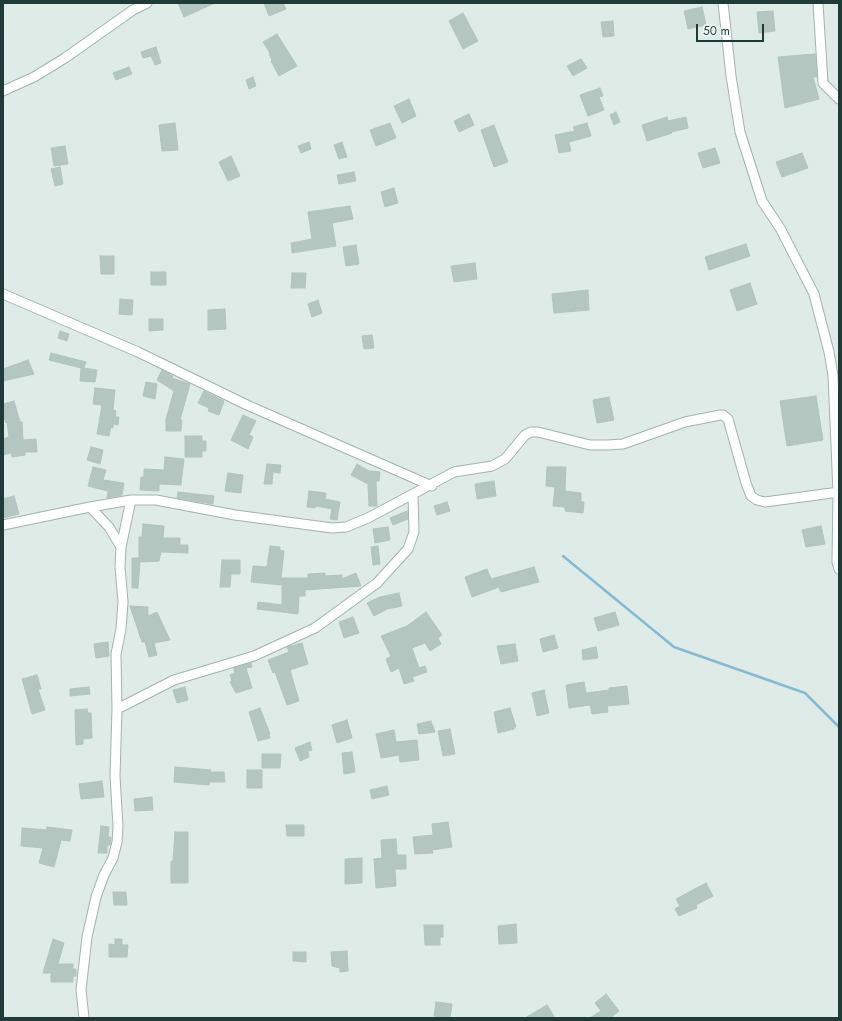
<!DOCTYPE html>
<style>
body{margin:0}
#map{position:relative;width:842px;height:1021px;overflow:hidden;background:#deebe7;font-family:Jost,sans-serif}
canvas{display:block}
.frame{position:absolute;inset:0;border:4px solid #1f3b38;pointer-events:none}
.scale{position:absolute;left:696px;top:24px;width:68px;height:18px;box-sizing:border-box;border:2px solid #1f3b38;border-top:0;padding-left:5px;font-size:12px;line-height:14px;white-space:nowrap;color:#1f3b38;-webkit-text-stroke:3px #eff7f4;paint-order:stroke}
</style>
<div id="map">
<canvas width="842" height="1021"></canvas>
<div class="frame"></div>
<div class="scale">50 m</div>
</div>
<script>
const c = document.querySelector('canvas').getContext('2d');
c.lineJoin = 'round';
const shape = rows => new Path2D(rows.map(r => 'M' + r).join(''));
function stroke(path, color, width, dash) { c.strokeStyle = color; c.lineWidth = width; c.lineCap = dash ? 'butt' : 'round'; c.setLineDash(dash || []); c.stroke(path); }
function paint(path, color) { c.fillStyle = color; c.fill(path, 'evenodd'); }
const stream = shape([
 [563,556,674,647,805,693,839,727]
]);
const building = shape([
 [178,3,215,3,184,17,178,3],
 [264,3,283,3,286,9,269,16,264,3],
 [702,7,706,25,688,29,684,11,702,7],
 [773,11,775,31,759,33,757,12,773,11],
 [463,13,478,41,463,49,449,21,463,13],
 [613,21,614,36,603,37,601,22,613,21],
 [277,34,297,66,279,76,271,61,272,60,269,54,270,53,263,42,277,34],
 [156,47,161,63,155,65,151,56,143,58,141,52,156,47],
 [815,54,817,77,813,77,819,99,785,108,778,57,815,54],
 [581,59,587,68,573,76,567,66,581,59],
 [129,67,132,74,116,80,113,73,129,67],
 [253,77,256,86,249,89,246,80,253,77],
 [600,88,603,96,599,97,604,110,588,116,580,95,600,88],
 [409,99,416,116,402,123,394,106,409,99],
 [616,112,620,122,614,125,610,115,616,112],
 [469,114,474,125,459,132,454,121,469,114],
 [667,117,668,121,686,117,688,128,671,132,672,133,647,141,642,125,667,117],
 [175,123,178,150,162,151,159,125,175,123],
 [390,123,396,138,376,146,370,130,390,123],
 [587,123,591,136,569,142,571,151,559,153,555,135,575,131,573,127,587,123],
 [494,125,508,162,494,167,481,130,494,125],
 [309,142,311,149,301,153,298,146,309,142],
 [342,142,347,157,339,159,334,145,342,142],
 [65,146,68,164,54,166,51,148,65,146],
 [715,148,720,163,703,168,698,153,715,148],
 [802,153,808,168,782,177,776,162,802,153],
 [231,156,240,176,228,181,219,162,231,156],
 [60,167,63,184,55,186,51,169,60,167],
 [354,172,356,181,339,184,337,175,354,172],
 [394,188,398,203,385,207,381,192,394,188],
 [350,206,353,219,332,223,336,246,292,253,291,243,312,239,308,212,350,206],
 [746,244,750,256,709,270,705,257,746,244],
 [356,245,359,264,346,266,343,247,356,245],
 [100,256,114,256,114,274,101,274,100,256],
 [475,263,477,279,454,282,451,266,475,263],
 [151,272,166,272,166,285,151,285,151,272],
 [292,273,306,273,305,288,291,288,292,273],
 [750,283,757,304,737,311,730,290,750,283],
 [588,290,589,310,554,313,552,294,588,290],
 [120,299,133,300,132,315,119,314,120,299],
 [318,300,322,313,312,317,308,304,318,300],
 [225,309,226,329,208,330,208,310,225,309],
 [149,319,163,319,163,330,149,331,149,319],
 [60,331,69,334,67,341,58,338,60,331],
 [372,335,374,348,364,349,362,336,372,335],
 [51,353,86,362,84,368,97,370,95,382,80,381,81,368,49,360,51,353],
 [28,360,34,374,3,381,3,369,28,360],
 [162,370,173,376,172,378,190,384,180,420,182,420,181,431,166,431,166,419,174,391,157,380,162,370],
 [146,382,157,384,155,399,143,396,146,382],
 [95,388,115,390,113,410,116,411,115,417,119,417,118,425,113,424,113,428,111,427,109,436,97,434,102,405,93,404,95,388],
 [204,391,224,401,219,415,208,411,209,408,198,403,204,391],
 [816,396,823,440,787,446,780,401,816,396],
 [609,397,614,420,597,423,593,400,609,397],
 [14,401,20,422,22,422,23,440,36,439,37,452,25,452,25,455,12,457,11,453,3,455,3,439,9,437,7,422,6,423,3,415,3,404,14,401],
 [243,415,256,421,249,435,253,437,248,449,231,440,243,415],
 [185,436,202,436,202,441,206,441,206,451,202,451,202,457,185,457,185,436],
 [91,447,103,450,100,464,87,460,91,447],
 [165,457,184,459,181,485,159,484,159,491,140,490,141,477,144,477,144,469,164,470,165,457],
 [267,464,281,465,280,473,273,472,272,484,264,484,267,464],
 [357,464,369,471,380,472,379,481,376,481,377,506,369,506,368,484,351,475,357,464],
 [93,467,106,470,103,480,124,483,122,495,107,498,108,491,88,486,93,467],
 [547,467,566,467,565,491,581,493,581,502,584,502,583,513,565,511,565,507,553,506,555,487,546,486,547,467],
 [228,473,243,475,241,493,225,491,228,473],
 [494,481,496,496,477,499,475,484,494,481],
 [309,491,326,493,325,499,340,502,337,520,330,519,332,509,316,506,315,508,307,507,309,491],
 [178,492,214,496,213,504,177,498,178,492],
 [14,496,19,514,3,518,3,499,14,496],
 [447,502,450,511,437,515,434,506,447,502],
 [407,511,408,519,393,525,390,518,407,511],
 [143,524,164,526,163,538,180,538,180,545,188,545,188,553,161,552,159,561,140,562,138,588,132,588,132,558,139,558,139,537,142,537,143,524],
 [821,526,825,544,806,547,802,530,821,526],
 [388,527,390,540,375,543,373,529,388,527],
 [270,546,280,547,280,550,284,551,281,578,308,578,308,574,325,573,325,576,342,575,342,579,356,573,361,586,305,590,305,596,299,596,298,614,257,609,258,602,282,605,282,585,251,582,253,566,267,567,270,546],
 [378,546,380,564,373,565,371,547,378,546],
 [222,560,240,560,240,574,231,574,230,587,220,587,222,560],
 [534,567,539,582,501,592,499,587,472,597,465,577,487,569,491,579,534,567],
 [399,593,402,606,387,609,374,616,367,603,380,597,399,593],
 [130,606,148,607,148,616,157,612,170,640,154,643,157,655,149,657,145,642,142,642,130,606],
 [426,612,442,635,438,638,441,644,430,651,425,643,412,648,419,668,425,666,427,672,412,677,414,681,404,684,399,668,391,672,386,659,391,656,381,636,407,626,426,612],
 [615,612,619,625,598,631,594,618,615,612],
 [353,617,359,633,344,638,339,622,353,617],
 [554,635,558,648,543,652,540,639,554,635],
 [108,642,109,656,96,658,94,644,108,642],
 [302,643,308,664,290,670,299,701,287,705,275,672,273,673,268,660,289,652,287,647,302,643],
 [515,644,518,661,501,664,497,646,515,644],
 [596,647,598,658,583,660,582,650,596,647],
 [251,663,252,667,246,668,252,688,236,693,230,682,232,681,230,675,235,673,234,668,251,663],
 [37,675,41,689,38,689,45,710,32,714,22,679,37,675],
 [584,682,586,693,609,690,609,688,627,686,629,704,607,706,608,712,592,714,590,705,569,708,566,685,584,682],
 [89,687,90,694,70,696,70,689,89,687],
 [185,687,188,700,177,703,173,690,185,687],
 [544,690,549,713,537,716,532,693,544,690],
 [260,708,270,734,269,735,270,738,258,741,249,712,260,708],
 [510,708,516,727,514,727,514,729,498,733,494,712,510,708],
 [87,709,88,713,91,713,92,738,83,739,83,744,76,745,75,710,87,709],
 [347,720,352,738,337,743,332,725,347,720],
 [431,721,435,732,419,734,417,724,431,721],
 [450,729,455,754,443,756,438,731,450,729],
 [394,730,396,742,417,740,419,760,400,762,399,755,381,758,376,734,394,730],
 [310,742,312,750,308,751,309,757,300,761,295,748,310,742],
 [352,752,355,772,344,774,342,753,352,752],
 [262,754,281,754,280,768,262,768,262,754],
 [175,767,211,770,210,772,224,772,225,782,210,782,209,785,174,782,175,767],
 [247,770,262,770,262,788,247,788,247,770],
 [102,781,104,797,81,799,79,784,102,781],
 [387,786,389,795,372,799,370,790,387,786],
 [152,797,153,810,135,811,134,799,152,797],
 [448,822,452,847,432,850,433,853,415,854,413,837,433,835,432,824,448,822],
 [286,825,304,825,304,836,287,836,286,825],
 [101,826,109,827,108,837,111,837,110,845,107,845,107,853,98,853,101,826],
 [47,827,72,830,70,841,61,840,54,867,39,863,43,848,21,846,22,828,47,830,47,827],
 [175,832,188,832,188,883,171,883,171,861,173,861,175,832],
 [396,839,397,855,406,855,406,869,395,869,396,886,376,888,374,859,382,858,381,840,396,839],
 [362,858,362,883,345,884,345,859,362,858],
 [706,883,713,896,696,905,697,908,679,916,675,909,680,906,676,899,706,883],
 [113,892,126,892,127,905,114,905,113,892],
 [516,924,517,943,499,944,498,926,516,924],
 [424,925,443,925,443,937,440,937,440,945,425,945,424,925],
 [53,939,64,943,58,964,73,964,73,969,76,969,76,976,73,977,73,982,51,982,51,973,43,973,53,939],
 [115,939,122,939,122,945,128,945,127,957,109,957,109,944,115,945,115,939],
 [347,951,348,971,340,972,340,968,332,966,331,952,347,951],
 [293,952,306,952,306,962,293,961,293,952],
 [606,994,619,1011,610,1018,590,1018,601,1011,595,1003,606,994],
 [436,1002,452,1004,450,1018,434,1016,436,1002],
 [547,1005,555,1018,525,1018,547,1005]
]);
const minor = shape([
 [723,3,731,76,740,132,762,201,780,228,814,294,829,352,833,375,838,492,837,562,839,569],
 [818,3,823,83,839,99],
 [3,91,34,77,65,58,133,10,147,3],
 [3,294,138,352,247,405,432,486],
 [90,507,109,527,121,547],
 [3,525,90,507,131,500,156,500,235,515,332,528,346,527,368,518,454,472,492,466,505,459,525,435,531,432,538,432,590,445,608,445,623,444,685,422,720,415,723,415,728,419,746,483,751,496,757,500,765,502,839,492],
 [117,709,174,680,254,656,315,628,377,583,408,549,414,532,413,495],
 [84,1018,81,990,87,937,96,897,104,875,113,858,117,842,118,827,115,776,117,709,116,654,121,629,123,602,120,567,121,547,131,500]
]);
stroke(stream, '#82bcd4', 2.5);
paint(building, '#b3c6c0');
stroke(building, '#b0c5bf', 1);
stroke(minor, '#a1b3af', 11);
stroke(minor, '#fff', 9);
</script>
